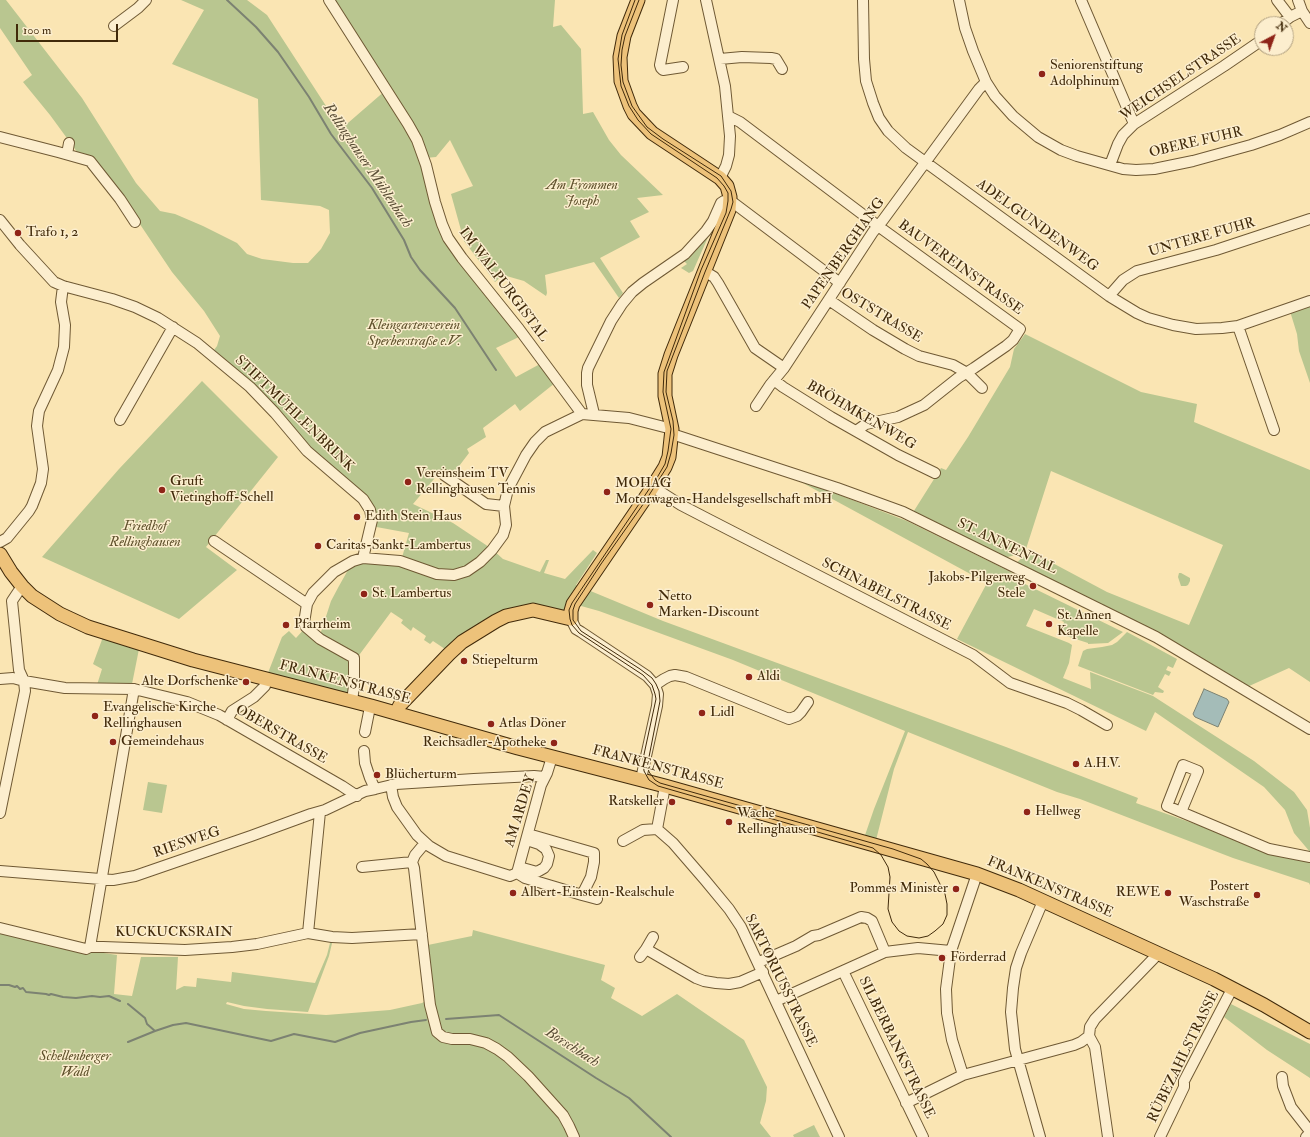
<!DOCTYPE html>
<meta charset="utf-8">
<style>
body{margin:0}
#map{position:relative;width:1310px;height:1137px;overflow:hidden;background:#fae5b3;font-family:"IM FELL Double Pica",serif}
canvas{display:block}
.north{position:absolute;left:1254px;top:16px;width:40px;height:40px;box-sizing:border-box;background:#fceece;border:1px solid #b1a080;border-radius:50%;rotate:41deg;font-size:11px;font-weight:700;line-height:16px;text-align:center;color:#412a0a}
.north::after{content:'';display:block;margin:auto;width:14px;height:18px;background:#8f2418;clip-path:polygon(50% 0,100% 100%,50% 72%,0 100%)}
.scale{position:absolute;left:16px;top:24px;width:102px;height:18px;box-sizing:border-box;border:2px solid #412a0a;border-top:0;padding-left:5px;font-size:12px;line-height:14px;white-space:nowrap;color:#412a0a;-webkit-text-stroke:3px #fceece;paint-order:stroke}
</style>
<div id="map">
<canvas width="1310" height="1137"></canvas>
<div class="north">N</div>
<div class="scale">100 m</div>
</div>
<script>
const c = document.querySelector('canvas').getContext('2d');
c.lineJoin = 'round';
function paint(path, color) { c.fillStyle = color; c.fill(path, 'evenodd'); }
const shape = rows => new Path2D(rows.map(r => 'M' + r).join(''));
function stroke(path, color, width, dash) { c.strokeStyle = color; c.lineWidth = width; c.lineCap = dash ? 'butt' : 'round'; c.setLineDash(dash || []); c.stroke(path); }
function label(font, color, halo, rows, align = 'center') {
  c.font = font + ' "IM FELL Double Pica",serif'; c.lineWidth = 3; c.setLineDash([]); c.textBaseline = 'middle'; c.strokeStyle = halo; c.fillStyle = color; for (const [text, x, y, turn = 0] of rows) {
    c.save(); c.translate(x, y); c.rotate((+turn || 0) * Math.PI / 180); c.textAlign = isNaN(turn) ? turn : align; if (halo) c.strokeText(text, 0, 0); c.fillText(text, 0, 0); c.restore();
  }
}
const green = shape([
 [0,0,6,0,82,98,136,183,160,211,175,214,203,226,237,243,247,254,262,259,293,263,308,263,321,249,330,233,329,210,320,206,261,200,258,99,172,64,204,10,181,0,247,0,267,15,341,129,386,90,406,125,422,158,433,209,443,235,454,254,521,336,496,348,516,377,540,364,555,383,520,411,515,404,483,428,486,437,467,449,469,453,450,478,443,473,439,473,413,504,453,523,492,549,479,562,458,574,436,574,402,562,436,574,457,575,467,571,480,563,493,550,503,559,540,572,546,560,549,560,544,573,565,579,593,550,597,553,576,585,663,621,1006,747,1138,798,1136,803,1268,850,1310,858,1310,885,1309,883,1233,858,1080,799,1057,792,908,732,894,769,875,844,863,841,874,809,905,731,733,660,599,611,574,604,571,611,571,617,534,609,520,610,506,615,462,640,448,651,433,641,430,644,424,640,426,636,413,627,411,631,401,623,403,620,391,612,354,662,354,686,352,701,266,678,282,637,289,631,296,638,306,627,319,638,331,601,339,586,353,561,363,558,401,561,409,533,371,526,373,521,371,510,363,500,308,451,276,413,251,387,211,354,217,346,220,336,204,311,172,272,119,193,91,159,80,156,50,115,23,82,32,75,0,28],
 [330,0,555,0,553,27,561,25,581,49,583,114,593,112,609,140,621,155,663,195,637,198,649,212,630,221,640,237,600,258,623,293,619,298,594,262,545,275,547,293,546,296,524,281,503,275,495,282,464,241,451,194,473,186,450,140,436,157,425,158],
 [709,235,693,271,689,273,681,268,687,264,684,261],
 [1310,302,1310,383,1299,351,1297,334,1289,308],
 [1025,334,1141,392,1197,404,1194,422,1310,470,1310,682,1289,668,1247,687,1015,564,1030,551,1107,592,1189,625,1223,545,1051,471,1026,549,1012,556,1003,558,912,514,941,468,946,470,968,437,1010,367,1014,349],
 [202,381,278,457,206,547,237,570,179,619,42,557,119,469],
 [790,476,907,521,1009,571,1025,582,1025,584,1123,632,1108,643,1088,644,1088,643,1060,634,1064,622,1034,609,1026,626,1069,643,1072,645,1069,663,1063,678,1091,689,1090,672,1153,696,1254,761,1294,792,1307,810,1310,828,1310,852,1294,833,1285,810,1264,787,1155,712,1146,731,957,639,987,583],
 [1179,573,1181,573,1190,578,1190,581,1188,585,1186,586,1181,586,1178,577],
 [1127,632,1177,659,1173,668,1168,666,1166,670,1171,672,1169,676,1165,674,1158,687,1164,691,1163,693,1155,692,1153,695,1078,666,1083,651,1087,649,1102,647,1112,645,1117,642],
 [103,637,139,649,131,689,96,688,102,669,93,664],
 [148,782,167,785,162,813,143,810],
 [473,930,605,965,601,980,615,988,611,998,642,1016,677,994,744,1040,767,1087,766,1101,760,1123,771,1137,0,1137,0,932,64,947,117,955,114,994,132,996,141,957,178,957,176,990,184,986,196,987,197,978,231,982,232,972,315,983,327,955,331,939,333,939,329,956,308,1012,267,1009,244,1006,227,1002,226,1004,244,1009,266,1011,326,1015,390,1010,422,1003,429,999,423,946,472,936],
 [1231,1004,1310,1044,1310,1078,1267,1050,1224,1017],
 [814,1125,820,1137,794,1137,793,1135]
]);
const water = shape([
 [1204,689,1227,699,1229,702,1218,727,1195,717,1193,714,1204,689]
]);
const stream = shape([
 [227,0,256,27,278,52,309,97,331,134,372,188,404,240,411,257,420,270,455,308,496,370],
 [0,985,9,985,15,987,17,986,20,989,23,988,26,992,46,994,49,995,51,994,63,997,76,998,92,996,100,997,109,996,120,1001],
 [128,1004,145,1018,147,1024,155,1031,173,1025,186,1023,271,1041,294,1034,335,1042,360,1033,411,1022,426,1020],
 [446,1019,499,1015,596,1078,629,1098,671,1137],
 [128,1042,155,1031]
]);
const minor = shape([
 [329,0,408,124,417,140,426,165,435,202,442,224,448,238,462,258,519,329,582,414],
 [673,0,660,65,661,68,663,70,683,67],
 [706,0,725,86,730,136,729,155,726,166,720,178],
 [863,0,864,59,866,81,873,103,879,118,888,131,906,148,1109,296,1137,313,1148,318,1173,325,1196,329,1222,328,1238,326,1310,301],
 [959,0,965,28,973,51,986,82,995,96,1013,116,1038,137,1061,150,1077,156,1123,169,1136,170,1154,169,1193,161,1251,145,1280,135,1310,122],
 [1081,0,1134,124],
 [1277,0,1290,17],
 [1298,0,1302,11,1310,23],
 [1281,24,1290,17,1302,11],
 [114,26,138,8,146,0],
 [720,59,742,57,771,58,776,59,782,69],
 [728,116,740,122,878,226,1020,329,1013,340,1006,346,974,368,958,378,924,405,898,417,866,424,856,431],
 [0,137,58,152,90,161,120,199,135,222],
 [67,154,69,143],
 [1110,165,1118,144,1123,135,1134,124,1224,66,1262,40],
 [0,220,20,245,54,282,63,286,112,299,135,307,158,318,197,343,250,387,275,413,307,451,363,499,370,510,372,520,363,558],
 [704,271,714,277,718,283,755,348,784,368],
 [1109,296,1123,280,1137,271,1216,250,1310,219],
 [829,300,873,330,905,349,919,356,953,365,967,373,982,388],
 [1238,326,1274,430],
 [774,380,783,387,831,417,898,455,935,473],
 [756,406,770,385,784,368,873,232,883,220,979,89,986,82],
 [594,414,587,385,587,373,588,368,611,321,622,304,632,292,643,283,685,254,706,231,713,221,721,203,724,201,731,201,840,283],
 [120,420,173,327],
 [672,434,837,488,903,512,1156,637,1310,729],
 [444,475,486,504,504,506],
 [653,487,681,505,708,519,973,655,1010,683,1067,703,1081,710,1107,725],
 [214,541,307,604],
 [0,542,7,538,29,511,32,506,41,483,43,469,37,426,38,418,39,411,58,370,64,347,65,325,61,302,63,286],
 [571,619,576,629,581,632,647,676,655,685,658,694,657,706,641,779],
 [0,679,13,678,24,681,65,688,134,689,187,702,219,715,342,786,357,796],
 [655,685,664,679,670,676,675,675,686,677,789,719,797,716,801,712,808,702],
 [352,701,354,686,354,658,320,639,306,627,304,623,307,604,313,593,334,572,353,561,363,558,400,561,437,574,454,575,467,571,480,562,492,550,503,535,506,525,504,506,508,489,526,455,535,442,545,432,582,414,629,418,672,429],
 [227,720,232,711,254,697,265,686,266,678],
 [365,732,369,712,371,706],
 [364,751,365,763,370,778,375,789],
 [391,785,393,797,397,807,417,835,429,846,446,856,510,876,517,873],
 [1181,812,1198,771,1183,765,1167,806,1269,849,1310,857],
 [0,813,25,691,24,681,19,670,12,601,22,586],
 [657,829,673,843,705,880,729,909,741,927,839,1137],
 [657,829,665,786],
 [623,841,643,830,657,829],
 [425,843,415,855,412,862,414,868,430,1005,437,1032,443,1037,452,1039,470,1039,486,1043,497,1049,508,1057,528,1076,563,1115,569,1126,574,1137],
 [362,867,412,862],
 [519,867,537,872,544,868,547,864,549,856,546,849,539,844,527,840],
 [0,871,113,880,135,876,251,836,311,814,325,810,365,791,375,789,396,784,474,779,534,776,545,777],
 [517,873,525,878,582,895,591,877,594,862,594,853,528,834],
 [517,873,541,785,547,773,552,757],
 [582,895,597,899],
 [0,928,86,949,90,947,103,947,185,950,232,947,257,944,308,933,332,937,352,938,422,934],
 [308,933,320,812],
 [653,937,646,949,696,978,704,981,716,983,729,984,740,982,763,972],
 [90,947,134,689],
 [640,957,646,949],
 [759,962,796,946,813,936,819,935,861,917,867,918,872,921,885,952],
 [843,971,923,1137],
 [776,1001,885,952,918,948,951,951],
 [1089,1036,1095,1047,1108,1137],
 [963,1075,952,1040,947,1013,946,989,951,951,977,874],
 [1282,1077,1283,1086,1291,1107,1309,1130,1310,1133,1306,1137],
 [906,1103,963,1075,1074,1045,1081,1042,1089,1036,1090,1027,1095,1019,1158,954],
 [1040,1137,1015,1049,1011,1012,1013,988,1016,968,1021,953,1043,901],
 [1160,1137,1184,1087,1184,1081,1232,989]
]);
const major = shape([
 [0,554,11,572,22,586,32,596,60,614,88,627,193,660,371,706,518,748,665,786,977,874,1019,890,1214,979,1264,1005,1310,1032],
 [396,713,400,705,449,654,462,642,496,621,506,616,533,610,571,619,571,611,573,604,650,491,665,467,669,457,672,429,665,396,665,374,671,355,729,210,730,197,727,186,720,178,652,133,634,114,630,106,621,81,620,57,624,36,638,0]
]);
const tram = shape([
 [635,0,622,35,618,59,621,86,629,106,638,120,651,134,717,178,724,186,728,193,728,201,726,213,701,270,664,372,663,392,671,429,668,451,665,464,658,476,572,603,569,610,570,619,572,625,579,633,643,675,652,685,655,694,656,699,643,759,644,771,649,780,658,786,873,848,881,855,888,867,890,877,888,909,892,922,899,931,907,936,919,938,928,936,935,931,943,924,947,915,947,904,945,894,934,872,927,864,921,859,893,849,660,783,655,780,649,772,648,762,660,701,659,691,656,684,652,678,640,669,581,631,573,620,573,610,575,604,601,564,644,503,667,467,671,453,674,435,673,421,666,392,667,371,705,272,731,209,733,202,731,191,721,176,663,139,647,127,632,106,623,82,621,65,622,50,625,36,639,0]
]);
const markers = [
 [1042,74,4,"#8f2418"],
 [18,233,4,"#8f2418"],
 [408,482,4,"#8f2418"],
 [162,490,4,"#8f2418"],
 [607,492,4,"#8f2418"],
 [357,517,4,"#8f2418"],
 [318,546,4,"#8f2418"],
 [1033,586,4,"#8f2418"],
 [364,594,4,"#8f2418"],
 [650,605,4,"#8f2418"],
 [1049,624,4,"#8f2418"],
 [286,625,4,"#8f2418"],
 [464,661,4,"#8f2418"],
 [749,677,4,"#8f2418"],
 [246,682,4,"#8f2418"],
 [702,713,4,"#8f2418"],
 [95,716,4,"#8f2418"],
 [491,724,4,"#8f2418"],
 [113,742,4,"#8f2418"],
 [554,743,4,"#8f2418"],
 [1076,764,4,"#8f2418"],
 [377,775,4,"#8f2418"],
 [672,802,4,"#8f2418"],
 [1027,812,4,"#8f2418"],
 [729,822,4,"#8f2418"],
 [956,889,4,"#8f2418"],
 [513,893,4,"#8f2418"],
 [1168,893,4,"#8f2418"],
 [1257,895,4,"#8f2418"],
 [942,958,4,"#8f2418"]
];
const poiNames = [
 ["Seniorenstiftung",1050,66],
 ["Adolphinum",1050,82],
 ["Trafo 1, 2",26,233],
 ["Vereinsheim TV",416,474],
 ["Rellinghausen Tennis",416,490],
 ["Gruft",170,482],
 ["Vietinghoff-Schell",170,498],
 ["MOHAG",615,484],
 ["Motorwagen-Handelsgesellschaft mbH",615,500],
 ["Edith Stein Haus",365,517],
 ["Caritas-Sankt-Lambertus",326,546],
 ["Jakobs-Pilgerweg",1025,578,"right"],
 ["Stele",1025,594,"right"],
 ["St. Lambertus",372,594],
 ["Netto",658,597],
 ["Marken-Discount",658,613],
 ["St. Annen",1057,616],
 ["Kapelle",1057,632],
 ["Pfarrheim",294,625],
 ["Stiepelturm",472,661],
 ["Aldi",757,677],
 ["Alte Dorfschenke",238,682,"right"],
 ["Evangelische Kirche",103,708],
 ["Rellinghausen",103,724],
 ["Lidl",710,713],
 ["Atlas Döner",499,724],
 ["Gemeindehaus",121,742],
 ["Reichsadler-Apotheke",546,743,"right"],
 ["A.H.V.",1084,764],
 ["Blücherturm",385,775],
 ["Ratskeller",664,802,"right"],
 ["Hellweg",1035,812],
 ["Wache",737,814],
 ["Rellinghausen",737,830],
 ["Postert",1249,887,"right"],
 ["Waschstraße",1249,903,"right"],
 ["Pommes Minister",948,889,"right"],
 ["Albert-Einstein-Realschule",521,893],
 ["REWE",1160,893,"right"],
 ["Förderrad",950,958]
];
const streetNames = [
 ["WEICHSELSTRASSE",1181,78,-34],
 ["OBERE FUHR",1196,143,-13],
 ["ADELGUNDENWEG",1037,226,36],
 ["UNTERE FUHR",1202,238,-16],
 ["PAPENBERGHANG",844,254,-55],
 ["BAUVEREINSTRASSE",960,268,36],
 ["IM WALPURGISTAL",503,285,53],
 ["OSTSTRASSE",881,316,31],
 ["STIFTMÜHLENBRINK",294,414,44],
 ["BRÖHMKENWEG",861,416,30],
 ["ST. ANNENTAL",1007,547,26],
 ["SCHNABELSTRASSE",886,595,27],
 ["FRANKENSTRASSE",345,683,15],
 ["OBERSTRASSE",281,735,30],
 ["FRANKENSTRASSE",658,768,15],
 ["AM ARDEY",521,811,-73],
 ["RIESWEG",187,843,-19],
 ["FRANKENSTRASSE",1050,888,23],
 ["KUCKUCKSRAIN",174,933],
 ["SARTORIUSSTRASSE",780,981,64],
 ["SILBERBANKSTRASSE",896,1048,64],
 ["RÜBEZAHLSTRASSE",1184,1057,-64]
];
const parkNames = [
 ["Am Frommen",582,186],
 ["Joseph",582,202],
 ["Kleingartenverein",414,326],
 ["Sperberstraße e.V.",414,342],
 ["Friedhof",145,527],
 ["Rellinghausen",145,543],
 ["Schellenberger",75,1057],
 ["Wald",75,1073]
];
const waterNames = [
 ["Rellinghauser Mühlenbach",367,166,56],
 ["Borschbach",572,1048,33]
];
paint(green, '#b9c690');
paint(water, '#a4bcb8');
stroke(water, '#7c8272', 1);
stroke(stream, '#7c8272', 2);
stroke(minor, '#6f5934', 12);
stroke(major, '#412a0a', 15);
stroke(minor, '#fceece', 10);
stroke(major, '#edc27a', 13);
stroke(tram, '#412a0a', 1);
for (const [x, y, r, color] of markers) { const dot = new Path2D(); dot.arc(x, y, r, 0, 2 * Math.PI); c.fillStyle = color; c.fill(dot); stroke(dot, '#fceece', 1.5); }
label('14px', '#412a0a', '#fceece', poiNames, 'left');
label('14px', '#412a0a', '#fceece', streetNames);
label('italic 14px', '#5f512c', '#fceece', parkNames);
label('italic 15px', '#5a4e36', '#fceece', waterNames);
</script>
